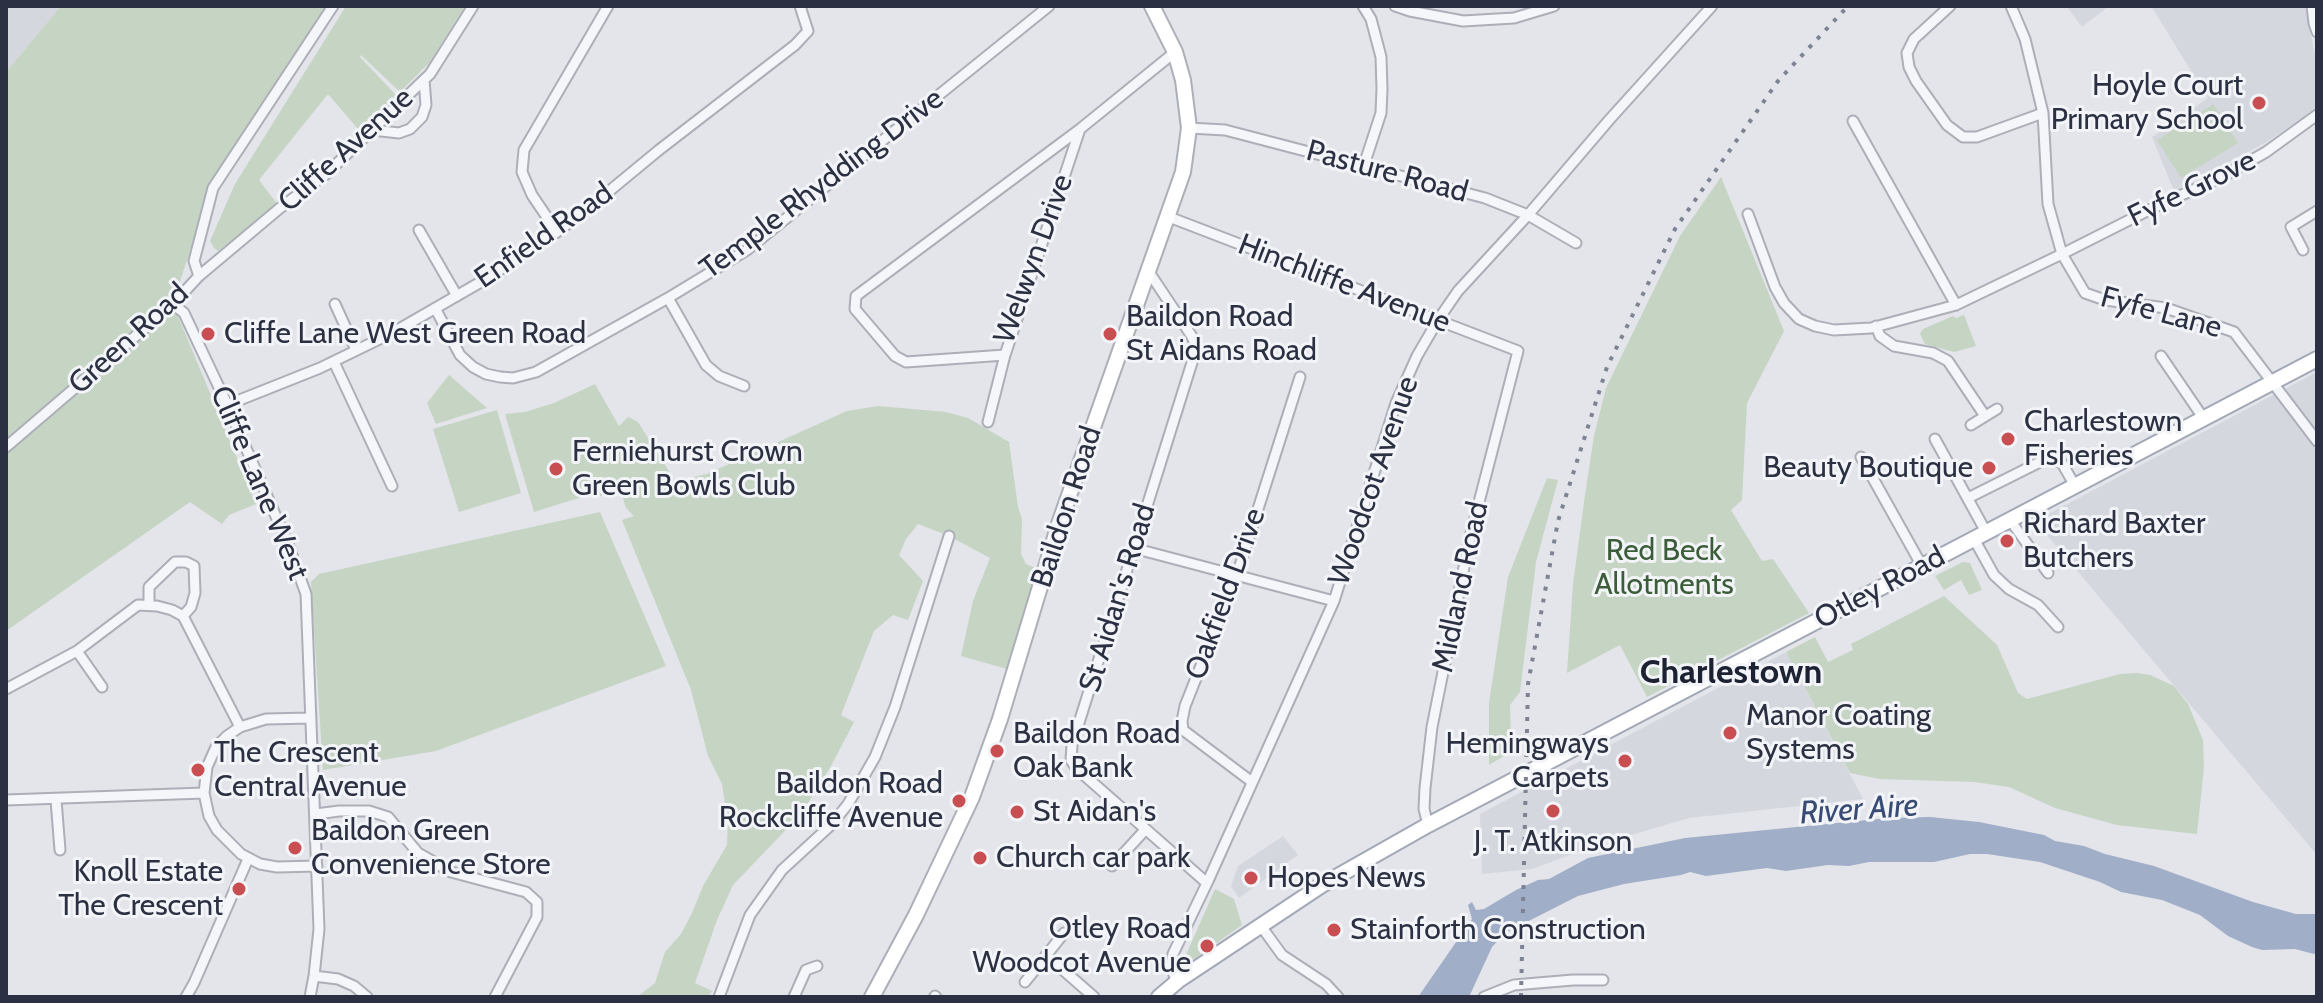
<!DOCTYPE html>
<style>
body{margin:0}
#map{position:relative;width:2323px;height:1003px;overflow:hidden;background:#e3e5ea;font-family:Cabin,sans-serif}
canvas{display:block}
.frame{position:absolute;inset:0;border:8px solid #2b3142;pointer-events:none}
</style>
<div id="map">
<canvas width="2323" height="1003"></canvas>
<div class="frame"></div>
</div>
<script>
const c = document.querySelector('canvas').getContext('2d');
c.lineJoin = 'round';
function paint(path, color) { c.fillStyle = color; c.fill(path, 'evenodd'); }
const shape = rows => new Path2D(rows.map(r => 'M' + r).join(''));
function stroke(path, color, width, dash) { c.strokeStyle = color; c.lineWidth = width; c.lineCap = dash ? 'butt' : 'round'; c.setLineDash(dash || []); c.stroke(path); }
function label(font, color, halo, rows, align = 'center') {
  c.font = font + ' Cabin,sans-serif'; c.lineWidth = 6; c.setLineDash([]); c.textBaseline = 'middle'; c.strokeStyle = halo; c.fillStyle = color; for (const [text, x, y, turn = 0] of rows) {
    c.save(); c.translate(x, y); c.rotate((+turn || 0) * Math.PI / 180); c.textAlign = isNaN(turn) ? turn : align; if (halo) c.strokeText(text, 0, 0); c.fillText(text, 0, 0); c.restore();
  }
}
const built = shape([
 [6,6,61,6,6,72],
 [2066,6,2109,6,2082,27],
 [2151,6,2305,6,2317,65,2317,108,2265,143,2174,191,2152,137,2208,98],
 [2317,372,2317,855,2035,521],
 [1786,652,1863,799,1689,818,1594,846,1532,869,1482,874,1480,814],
 [1283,836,1298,855,1239,898,1231,886,1238,866]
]);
const green = shape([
 [61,6,329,6,210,187,173,304,256,504,229,515,222,524,190,502,6,631,6,72],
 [346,6,465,6,430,62,400,92,361,55,360,57,397,96,358,129,328,94,259,180,278,205,218,251,214,248,210,241,235,184],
 [2213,104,2238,143,2181,178,2157,140],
 [1721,177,1784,331,1747,403,1742,500,1731,510,1762,561,1773,559,1809,613,1647,697,1620,645,1567,673,1573,584,1585,495,1594,436,1606,388,1680,236],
 [1964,315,1976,346,1954,352,1925,344,1920,334,1923,329,1953,316,1956,318],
 [449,375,487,408,436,424,427,403],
 [595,384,619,426,628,417,638,422,675,481,707,474,847,411,878,406,946,412,968,418,1009,442,1018,507,1022,519,1021,554,1026,564,1038,569,1007,669,961,656,973,601,990,558,949,536,918,524,906,539,899,555,923,581,908,620,893,615,874,631,841,715,854,722,831,766,802,813,733,885,717,920,695,983,712,991,708,997,637,997,655,983,665,952,681,934,692,913,703,886,727,845,728,822,722,784,708,756,691,690,622,520,634,516,626,508,621,492,600,496,598,492,534,512,505,414,525,412,554,403],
 [497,410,521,493,459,512,433,429],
 [1547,478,1558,480,1536,562,1520,692,1510,705,1511,739,1514,750,1489,765,1489,703,1508,577],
 [600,512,666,666,436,751,323,770,311,582,319,574],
 [1963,562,1970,563,1982,590,1969,595,1961,580,1944,590,1935,576],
 [1944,596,1997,645,2018,693,2027,699,2120,674,2137,673,2150,675,2174,686,2188,704,2203,740,2204,767,2197,834,2117,825,2055,808,2009,787,1974,782,1880,779,1850,773,1786,652,1815,637,1828,662,1853,650,1851,644],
 [1215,889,1234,899,1242,925,1191,961,1186,955]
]);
const water = shape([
 [1930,817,1979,822,2044,835,2055,841,2084,846,2105,854,2154,866,2253,902,2296,914,2317,914,2317,952,2314,954,2295,949,2262,950,2252,947,2228,936,2200,915,2162,900,2121,892,2100,882,2040,862,1987,854,1970,854,1934,862,1869,862,1849,866,1828,865,1786,871,1767,868,1706,876,1690,872,1681,875,1624,884,1578,896,1505,933,1492,947,1469,997,1418,997,1472,919,1468,905,1472,902,1476,910,1484,909,1516,890,1538,880,1549,879,1588,858,1685,838,1888,818]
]);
const street = shape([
 [1363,6,1371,19,1381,57,1382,89,1381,113,1364,165],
 [1395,6,1410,11,1463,21,1514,18,1554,6],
 [1950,6,1914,39,1907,53,1909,67,1916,81,1947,125,1963,137,1977,137,2043,113],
 [2011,6,2025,39,2043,113,2048,204,2062,254,2085,293,2105,300,2166,308,2234,332,2317,441],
 [2312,6,2314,23,2317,32],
 [1853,121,1956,305],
 [1189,128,1225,130,1485,198,1528,215,1576,243],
 [1080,129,1005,355,906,362,895,356,855,309,856,296,1080,129,1175,52],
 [372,130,399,133,410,129,422,117,426,105,424,80],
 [1748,214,1775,287,1784,303,1799,319,1815,326,1834,330,1871,328,1956,305,2062,254,2157,206,2222,177,2266,152,2317,115],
 [1169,217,1518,351,1470,537,1432,727,1425,788,1424,809,1428,825],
 [419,230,457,296],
 [557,232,532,195,522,172,524,150,608,6],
 [2303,250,2291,227,2317,211],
 [1149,272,1191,335,1195,343,1195,353,1072,745,1071,760,1076,768,1207,883],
 [199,276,194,261,213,188,333,6],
 [668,298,706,365,719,376,744,386],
 [173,304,184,313,225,400,288,544,306,594,319,929,314,976,310,997],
 [335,304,356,350],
 [435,308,460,355,473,367,486,374,500,377,513,378,536,372,668,298,747,250,1049,6],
 [1876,326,1880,336,1894,346,1933,353,1948,361,1985,416],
 [2161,356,2204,419],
 [334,362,392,486],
 [227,405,320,368,394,332,486,279,557,232,590,207,659,150,795,45,808,31,800,6],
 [988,422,1005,355],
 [1971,425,1997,409],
 [1935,439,1986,532],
 [6,447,173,304,199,276,280,208,325,175,430,74,473,6],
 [1861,457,1922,566],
 [1968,498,2044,460,2054,460,2062,463,2075,486],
 [2010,520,2048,573],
 [1974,539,1994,575,2009,589,2038,605,2058,627],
 [1133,548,1334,601],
 [149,605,149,587,175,562,186,562,194,566,195,593,191,607,183,616],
 [77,651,102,687],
 [6,689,77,651,138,605,157,606,172,610,183,616,240,727],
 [311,718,266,719,240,727,227,736,216,747,207,767,204,793,209,816,217,830,241,854,260,864,277,867,317,866],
 [1252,782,1183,730,1182,721,1185,706,1237,575,1300,377],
 [6,800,204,793],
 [56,800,60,850],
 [316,814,339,811,369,811,388,817,418,853,451,872,526,892,537,902,537,917,495,997],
 [1112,866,1145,830],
 [1261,926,1282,955,1326,984,1338,997],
 [1046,955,1094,997],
 [314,976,338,979,354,986,367,997],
 [1179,980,1174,975,1171,965,1173,954,1208,881,1334,601,1396,403,1417,356,1438,320,1458,291,1528,215,1610,119,1712,6],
 [1025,982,1064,933],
 [935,996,936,997],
 [186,997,194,983,248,859],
 [719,997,750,915,782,870,831,825,848,804,875,757,895,707,949,536],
 [794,997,806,970,817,966],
 [1484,997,1514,985,1573,980,1603,980]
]);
const secondary = shape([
 [872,997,916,915,972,797,1000,719,1059,524,1183,172,1189,128,1183,80,1175,52,1152,6]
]);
const primary = shape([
 [1159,997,1179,980,1322,885,1428,825,2317,359]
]);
const rail = shape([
 [1521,997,1528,684,1558,521,1607,367,1675,229,1778,81,1848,6]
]);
const markers = [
 [2259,103,8,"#c84e52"],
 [208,334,8,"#c84e52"],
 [1110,334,8,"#c84e52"],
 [2008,439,8,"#c84e52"],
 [1989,468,8,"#c84e52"],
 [556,469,8,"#c84e52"],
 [2007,541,8,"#c84e52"],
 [1730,733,8,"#c84e52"],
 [997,751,8,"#c84e52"],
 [1625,761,8,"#c84e52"],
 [198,770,8,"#c84e52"],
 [959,801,8,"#c84e52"],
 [1553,811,8,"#c84e52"],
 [1017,812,8,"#c84e52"],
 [295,848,8,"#c84e52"],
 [980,858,8,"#c84e52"],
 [1251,878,8,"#c84e52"],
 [239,889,8,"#c84e52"],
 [1334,930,8,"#c84e52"],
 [1207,946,8,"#c84e52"]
];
const poiNames = [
 ["Hoyle Court",2243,86,"right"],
 ["Primary School",2243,120,"right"],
 ["Baildon Road",1126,317],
 ["St Aidans Road",1126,351],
 ["Cliffe Lane West Green Road",224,334],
 ["Charlestown",2024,422],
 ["Fisheries",2024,456],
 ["Ferniehurst Crown",572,452],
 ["Green Bowls Club",572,486],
 ["Beauty Boutique",1973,468,"right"],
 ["Richard Baxter",2023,524],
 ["Butchers",2023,558],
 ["Manor Coating",1746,716],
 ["Systems",1746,750],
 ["Baildon Road",1013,734],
 ["Oak Bank",1013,768],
 ["Hemingways",1609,744,"right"],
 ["Carpets",1609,778,"right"],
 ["The Crescent",214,753],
 ["Central Avenue",214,787],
 ["Baildon Road",943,784,"right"],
 ["Rockcliffe Avenue",943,818,"right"],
 ["St Aidan's",1033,812],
 ["Baildon Green",311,831],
 ["Convenience Store",311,865],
 ["J. T. Atkinson",1553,842,"center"],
 ["Church car park",996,858],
 ["Knoll Estate",223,872,"right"],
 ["The Crescent",223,906,"right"],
 ["Hopes News",1267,878],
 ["Otley Road",1191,929,"right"],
 ["Woodcot Avenue",1191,963,"right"],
 ["Stainforth Construction",1350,930]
];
const streetNames = [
 ["Cliffe Avenue",346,150,-42],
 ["Pasture Road",1387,172,15],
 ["Temple Rhydding Drive",822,184,-37],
 ["Fyfe Grove",2192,189,-26],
 ["Enfield Road",544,236,-35],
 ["Welwyn Drive",1034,259,-70],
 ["Hinchliffe Avenue",1344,284,21],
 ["Fyfe Lane",2161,313,15],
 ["Green Road",129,339,-42],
 ["Woodcot Avenue",1374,481,-71],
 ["Cliffe Lane West",259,483,67],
 ["Baildon Road",1067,507,-72],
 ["Midland Road",1461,587,-78],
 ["Otley Road",1880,588,-28],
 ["Oakfield Drive",1226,594,-70],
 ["St Aidan's Road",1118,598,-73]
];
const parkNames = [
 ["Red Beck",1664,551],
 ["Allotments",1664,585]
];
const waterNames = [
 ["River Aire",1859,810,-4]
];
const quarterNames = [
 ["Charlestown",1731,673]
];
paint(built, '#d5d7df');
paint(green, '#c6d4c4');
paint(water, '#a0aec8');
stroke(street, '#acafb8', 13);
stroke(secondary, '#acafb8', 18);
stroke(primary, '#a2a8b5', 18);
stroke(street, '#f5f6f9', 9);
stroke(secondary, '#fff', 14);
stroke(primary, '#fff', 14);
stroke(rail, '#7d8393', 4, [4, 8]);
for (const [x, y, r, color] of markers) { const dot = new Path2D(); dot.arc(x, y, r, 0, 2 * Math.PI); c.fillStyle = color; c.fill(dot); stroke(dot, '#f2f4f8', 3); }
label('30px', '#2b3142', '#f2f4f8', poiNames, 'left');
label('30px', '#2b3142', '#f2f4f8', streetNames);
label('30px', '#3c5d39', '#f2f4f8', parkNames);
label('italic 32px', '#374b74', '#f2f4f8', waterNames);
label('bold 34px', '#1d2233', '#f2f4f8', quarterNames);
</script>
